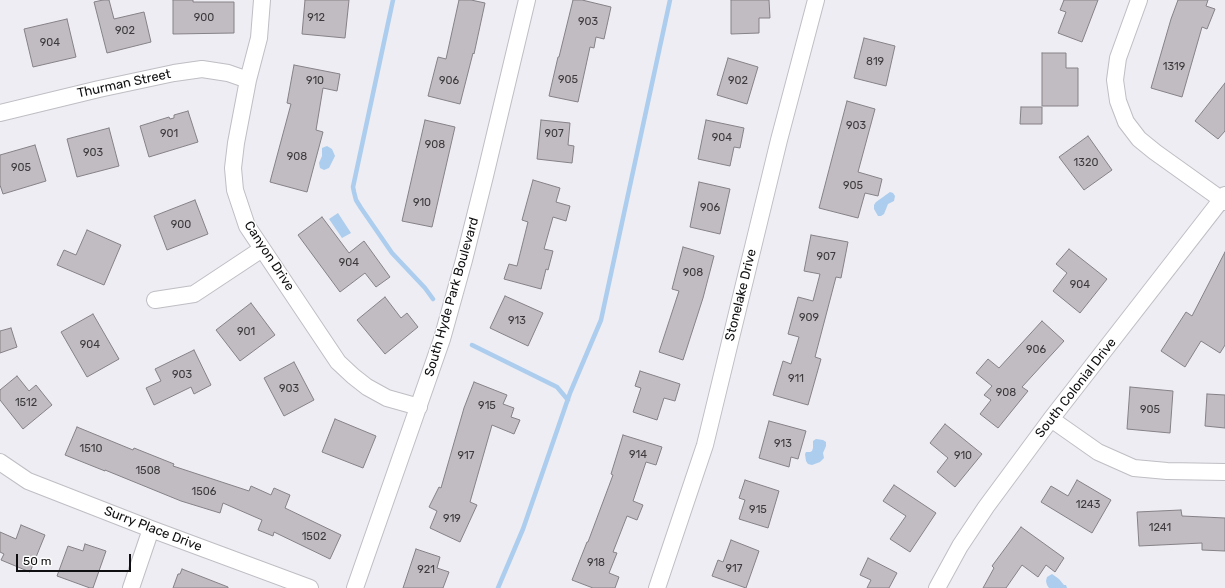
<!DOCTYPE html>
<style>
body{margin:0}
#map{position:relative;width:1225px;height:588px;overflow:hidden;background:#ededf3;font-family:Rubik,sans-serif}
canvas{display:block}
.scale{position:absolute;left:16px;top:554px;width:115px;height:18px;box-sizing:border-box;border:2px solid #0f0f11;border-top:0;padding-left:5px;font-size:12px;line-height:14px;white-space:nowrap;color:#0f0f11;-webkit-text-stroke:3px #fff;paint-order:stroke}
</style>
<div id="map">
<canvas width="1225" height="588"></canvas>
<div class="scale">50 m</div>
</div>
<script>
const c = document.querySelector('canvas').getContext('2d');
c.lineJoin = 'round';
function paint(path, color) { c.fillStyle = color; c.fill(path, 'evenodd'); }
const shape = rows => new Path2D(rows.map(r => 'M' + r).join(''));
function stroke(path, color, width, dash) { c.strokeStyle = color; c.lineWidth = width; c.lineCap = dash ? 'butt' : 'round'; c.setLineDash(dash || []); c.stroke(path); }
function label(font, color, halo, rows, align = 'center') {
  c.font = font + ' Rubik,sans-serif'; c.lineWidth = 3; c.setLineDash([]); c.textBaseline = 'middle'; c.strokeStyle = halo; c.fillStyle = color; for (const [text, x, y, turn = 0] of rows) {
    c.save(); c.translate(x, y); c.rotate((+turn || 0) * Math.PI / 180); c.textAlign = isNaN(turn) ? turn : align; if (halo) c.strokeText(text, 0, 0); c.fillText(text, 0, 0); c.restore();
  }
}
const water = shape([
 [327,146,332,149,335,156,329,168,324,170,320,168,319,163,322,156,322,148],
 [890,192,893,193,895,196,894,201,888,204,884,214,881,216,878,216,874,209,874,205,876,202],
 [338,213,351,233,342,238,329,219],
 [816,439,823,440,826,442,826,446,823,453,824,458,820,462,812,465,808,464,806,461,805,454,806,452,810,452,812,451,813,448,813,441],
 [1052,574,1059,579,1064,585,1066,585,1067,588,1049,588,1047,585,1046,581,1047,577]
]);
const stream = shape([
 [393,0,353,187,354,192,356,200,361,208,392,253,425,288,433,299],
 [472,345,557,387,568,400],
 [498,588,523,529,570,393,601,320,670,0]
]);
const building = shape([
 [103,0,109,0,114,19,144,12,151,42,107,53,94,2,103,0],
 [173,0,193,0,193,2,234,2,234,33,173,34,173,0],
 [305,0,349,0,345,38,302,34,305,0],
 [459,0,471,0,485,3,474,54,473,53,460,104,428,96,438,57,446,59,459,0],
 [573,0,582,0,611,7,604,39,596,37,594,48,590,47,578,102,549,96,558,57,559,57,573,0],
 [731,0,769,0,770,18,759,18,759,33,731,34,731,0],
 [1064,0,1098,0,1082,42,1058,33,1066,12,1060,10,1064,0],
 [1178,0,1208,0,1206,6,1215,9,1207,29,1202,27,1182,97,1151,88,1171,19,1178,0],
 [67,19,76,57,33,67,24,29,67,19],
 [864,38,895,46,886,86,854,78,864,38],
 [1042,53,1066,53,1066,68,1078,68,1078,106,1042,106,1042,53],
 [728,58,758,67,747,104,717,95,728,58],
 [294,65,340,74,337,91,323,88,316,130,323,132,307,192,270,182,291,104,287,103,294,65],
 [1225,83,1225,131,1218,139,1195,121,1225,83],
 [847,101,875,109,858,172,882,179,878,196,865,193,858,218,819,208,847,101],
 [1021,107,1042,107,1042,124,1020,124,1021,107],
 [188,111,198,142,149,157,140,126,169,117,170,119,174,118,174,115,188,111],
 [425,120,455,127,432,227,402,221,425,120],
 [541,120,570,123,568,145,574,146,572,163,537,159,541,120],
 [706,120,744,128,740,148,734,147,730,166,698,159,706,120],
 [109,128,119,166,77,177,67,139,109,128],
 [1088,136,1112,170,1084,190,1059,157,1088,136],
 [35,145,46,181,3,194,0,185,0,155,35,145],
 [533,180,560,188,556,202,570,206,566,221,553,217,544,249,553,251,548,270,546,269,541,289,504,279,509,264,517,266,528,222,522,220,533,180],
 [699,182,730,189,720,234,690,227,699,182],
 [195,200,208,234,167,250,154,216,195,200],
 [322,217,349,253,364,241,390,277,376,287,365,273,340,292,298,235,322,217],
 [87,230,121,245,104,285,57,265,64,250,76,255,87,230],
 [811,235,848,242,841,278,836,277,815,357,821,359,808,405,773,395,783,361,791,364,799,337,788,334,798,297,813,301,820,274,804,271,811,235],
 [683,247,714,256,703,298,683,360,659,352,679,291,672,289,683,247],
 [1069,249,1107,279,1080,313,1053,291,1067,273,1056,264,1069,249],
 [1225,252,1225,345,1220,353,1201,341,1185,367,1161,351,1186,312,1192,316,1225,252],
 [505,296,543,313,528,346,490,328,505,296],
 [385,297,401,318,407,313,418,327,385,354,357,320,385,297],
 [251,303,275,335,240,361,216,330,251,303],
 [93,314,119,359,87,377,61,332,93,314],
 [1042,321,1064,341,1022,387,1028,391,998,428,980,414,991,400,984,395,992,386,976,373,988,359,999,368,1042,321],
 [11,328,17,347,0,353,0,331,11,328],
 [194,350,211,385,194,394,191,387,154,405,146,388,161,381,155,369,194,350],
 [294,362,314,400,284,416,264,378,294,362],
 [640,371,680,384,675,401,664,398,657,420,633,412,641,388,635,386,640,371],
 [17,376,29,391,36,385,52,405,23,429,0,400,0,390,17,376],
 [474,382,507,395,503,404,514,408,511,417,520,420,514,434,492,425,470,502,477,505,460,542,430,528,437,511,429,507,439,487,441,488,464,408,474,382],
 [1130,387,1173,391,1170,433,1127,429,1130,387],
 [1207,394,1225,395,1225,428,1205,426,1207,394],
 [335,419,376,436,363,468,322,452,335,419],
 [769,421,806,431,798,459,791,457,789,467,759,458,769,421],
 [945,424,982,454,955,487,937,472,948,458,930,443,945,424],
 [77,427,133,450,134,448,174,464,173,466,249,491,251,486,271,495,274,488,290,495,285,508,341,535,330,559,274,532,273,536,258,530,262,520,223,503,220,513,181,501,105,470,105,471,65,455,77,427],
 [623,435,662,447,656,465,646,462,633,501,643,505,637,520,627,516,613,552,617,553,609,573,619,577,615,588,593,588,572,580,587,542,588,542,613,475,611,474,623,435],
 [745,480,779,491,768,528,739,519,745,500,739,498,745,480],
 [1077,480,1111,500,1092,533,1041,502,1051,486,1068,496,1077,480],
 [894,485,936,513,910,552,890,539,906,516,883,501,894,485],
 [1181,510,1182,516,1225,518,1225,551,1202,550,1202,543,1139,546,1137,512,1181,510],
 [21,525,45,535,30,572,1,560,4,554,0,552,0,532,16,539,21,525],
 [1021,527,1064,558,1055,572,1046,565,1038,577,1022,565,1006,588,983,588,994,568,992,566,1021,527],
 [731,540,759,551,746,588,712,576,718,560,723,562,731,540],
 [85,544,106,551,93,588,90,588,57,576,68,546,83,551,85,544],
 [416,549,440,557,437,568,449,572,443,588,403,588,416,549],
 [868,558,897,573,889,588,867,588,871,580,860,575,868,558],
 [182,569,228,587,228,588,173,588,178,574,180,574,182,569]
]);
const street = shape([
 [262,0,259,38,248,80,236,143,233,168,235,190,247,226,338,362,353,376,367,387,387,398,419,407],
 [1139,0,1118,58,1115,80,1118,101,1126,122,1139,139,1155,152,1225,202],
 [0,113,99,89,174,73,202,69,228,73,248,80],
 [155,300,194,294,262,249],
 [1051,419,1098,452,1134,468,1167,471,1225,472],
 [0,462,28,481,151,529,310,588],
 [131,588,151,529],
 [355,588,442,339,464,260,485,176,527,0],
 [657,588,705,445,779,140,816,0],
 [937,588,960,546,986,507,1051,419,1225,195]
]);
const numberNames = [
 ["900",204,18],
 ["912",316,18],
 ["903",588,22],
 ["902",125,31],
 ["904",50,43],
 ["819",875,62],
 ["1319",1174,67],
 ["905",568,80],
 ["910",315,81],
 ["906",449,81],
 ["902",738,81],
 ["903",856,126],
 ["901",169,134],
 ["907",554,134],
 ["904",722,138],
 ["908",435,145],
 ["903",93,153],
 ["908",297,157],
 ["1320",1086,163],
 ["905",21,168],
 ["905",853,186],
 ["910",422,203],
 ["906",710,208],
 ["900",181,225],
 ["907",826,257],
 ["904",349,263],
 ["908",693,273],
 ["904",1080,285],
 ["909",809,318],
 ["913",517,321],
 ["901",246,332],
 ["904",90,345],
 ["906",1036,350],
 ["903",182,375],
 ["911",796,379],
 ["903",289,389],
 ["908",1006,393],
 ["1512",26,403],
 ["915",487,406],
 ["905",1150,410],
 ["913",783,444],
 ["1510",91,449],
 ["914",638,455],
 ["917",466,456],
 ["910",963,456],
 ["1508",148,471],
 ["1506",204,492],
 ["1243",1088,505],
 ["915",758,510],
 ["919",452,519],
 ["1241",1160,528],
 ["1502",314,537],
 ["918",596,563],
 ["917",734,569],
 ["921",426,570]
];
const streetNames = [
 ["Thurman Street",124,84,-12],
 ["Canyon Drive",269,256,57],
 ["Stonelake Drive",741,295,-76],
 ["South Hyde Park Boulevard",452,297,-74],
 ["South Colonial Drive",1076,388,-52],
 ["Surry Place Drive",153,529,21]
];
paint(water, '#accdee');
stroke(stream, '#accdee', 4.5);
paint(building, '#c1bcc1');
stroke(building, '#868186', 1);
stroke(street, '#bebec4', 18);
stroke(street, '#fff', 16);
label('11px', '#3c3a3d', null, numberNames);
label('13px', '#0f0f11', '#fff', streetNames);
</script>
